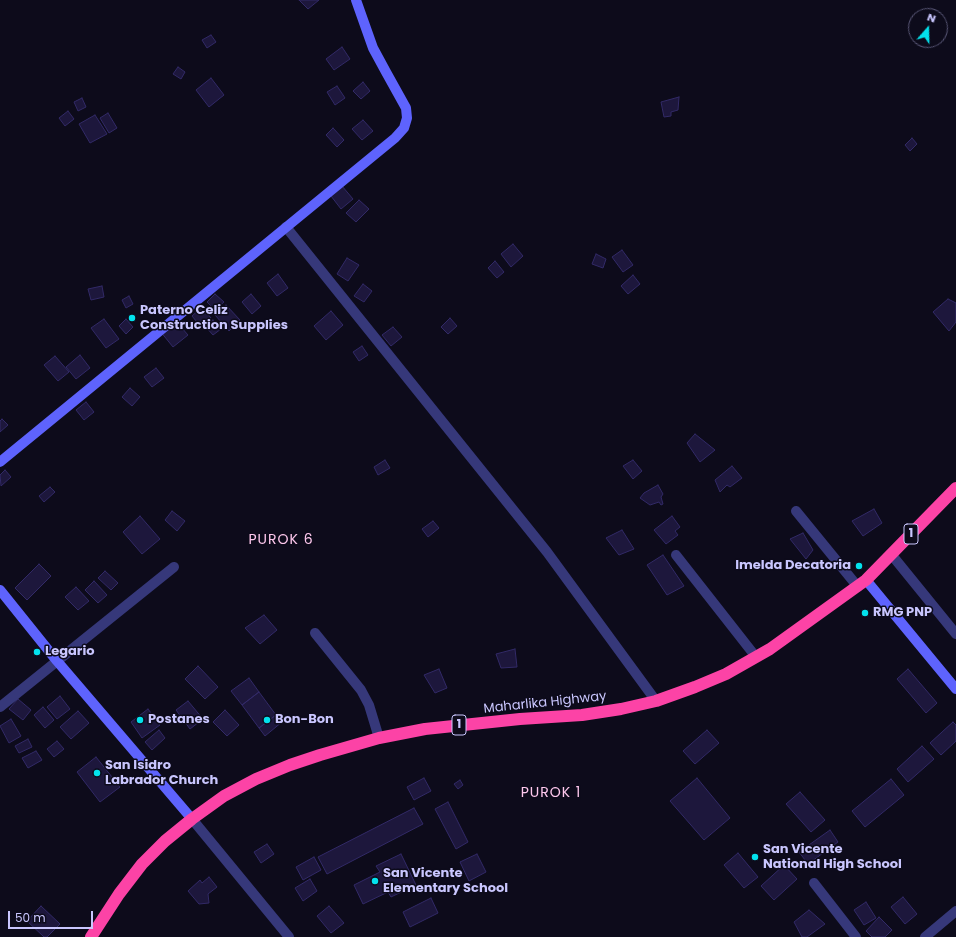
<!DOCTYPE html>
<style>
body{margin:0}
#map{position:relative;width:956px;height:937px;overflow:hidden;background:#0d0b1b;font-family:Poppins,sans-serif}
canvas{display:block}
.north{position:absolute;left:908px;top:8px;width:40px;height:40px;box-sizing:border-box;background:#0d0b1b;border:1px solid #585676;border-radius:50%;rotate:20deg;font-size:11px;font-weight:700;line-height:16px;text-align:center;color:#c9c6fe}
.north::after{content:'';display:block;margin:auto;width:14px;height:18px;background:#03e2ed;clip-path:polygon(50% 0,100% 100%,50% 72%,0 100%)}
.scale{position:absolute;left:8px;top:911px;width:85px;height:18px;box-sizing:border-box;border:2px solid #c9c6fe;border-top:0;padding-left:5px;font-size:12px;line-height:14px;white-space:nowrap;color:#c9c6fe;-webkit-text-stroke:3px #0d0b1b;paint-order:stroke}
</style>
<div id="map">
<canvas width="956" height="937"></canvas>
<div class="north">N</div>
<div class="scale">50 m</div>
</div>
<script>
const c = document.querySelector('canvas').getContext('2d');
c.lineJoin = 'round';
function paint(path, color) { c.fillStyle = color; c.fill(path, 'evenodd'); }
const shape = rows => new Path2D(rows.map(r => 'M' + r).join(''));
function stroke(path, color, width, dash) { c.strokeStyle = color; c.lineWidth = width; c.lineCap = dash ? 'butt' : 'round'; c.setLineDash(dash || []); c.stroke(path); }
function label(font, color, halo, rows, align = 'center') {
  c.font = font + ' Poppins,sans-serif'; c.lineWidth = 3; c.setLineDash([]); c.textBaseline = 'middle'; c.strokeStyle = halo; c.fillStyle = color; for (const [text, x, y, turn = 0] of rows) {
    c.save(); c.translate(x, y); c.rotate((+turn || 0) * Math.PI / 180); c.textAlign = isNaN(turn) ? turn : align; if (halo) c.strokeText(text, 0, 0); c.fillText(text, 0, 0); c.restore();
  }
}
const building = shape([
 [299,0,319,0,308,9,299,0],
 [211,35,216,42,207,48,202,40,211,35],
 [342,47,350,59,334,70,326,59,342,47],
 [178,67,185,72,181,79,173,74,178,67],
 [211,78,224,95,209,107,196,90,211,78],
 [363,82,370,91,361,99,353,91,363,82],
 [337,86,345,98,335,105,327,92,337,86],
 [679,97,678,110,671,112,671,116,664,117,661,102,679,97],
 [82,98,86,107,78,111,74,102,82,98],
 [68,111,74,119,65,126,59,118,68,111],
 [108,113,117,128,109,133,100,118,108,113],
 [95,115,107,134,90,143,79,124,95,115],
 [363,120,373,131,362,140,352,129,363,120],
 [333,128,344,140,337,147,326,135,333,128],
 [912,138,917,144,910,151,905,145,912,138],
 [342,186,353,199,341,209,331,196,342,186],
 [359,200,369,209,356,222,346,213,359,200],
 [513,244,523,256,511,267,501,254,513,244],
 [622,250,633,265,623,272,612,257,622,250],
 [596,254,606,259,603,268,592,264,596,254],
 [347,258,359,265,348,281,337,274,347,258],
 [495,261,504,272,497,278,488,268,495,261],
 [278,274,288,288,277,296,267,283,278,274],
 [633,275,640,284,628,294,621,286,633,275],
 [363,284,372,291,364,302,354,296,363,284],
 [102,286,104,297,91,300,88,289,102,286],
 [215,294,224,302,215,310,207,302,215,294],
 [251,294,261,306,252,314,242,302,251,294],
 [129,296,133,304,126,308,122,300,129,296],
 [948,299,956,303,956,322,949,331,933,312,948,299],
 [226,305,240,320,229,331,215,315,226,305],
 [202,307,211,318,201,327,192,316,202,307],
 [331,311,343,325,326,340,314,326,331,311],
 [450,318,457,326,448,334,441,327,450,318],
 [104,319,119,339,106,348,91,328,104,319],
 [126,319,133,327,126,334,119,326,126,319],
 [174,319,188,335,173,347,160,331,174,319],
 [213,320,221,329,213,335,205,326,213,320],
 [393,327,402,337,391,346,382,335,393,327],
 [362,346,368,355,359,361,353,352,362,346],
 [80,355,90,368,76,379,66,367,80,355],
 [55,356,69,372,58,381,44,365,55,356],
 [156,368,164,378,152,387,144,377,156,368],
 [130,388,140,397,132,406,122,397,130,388],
 [86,402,94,412,84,420,76,410,86,402],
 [2,419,8,425,0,432,0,421,2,419],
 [695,434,715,450,700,462,687,443,695,434],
 [385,460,390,468,378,475,374,467,385,460],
 [633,460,642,471,633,479,623,466,633,460],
 [732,466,742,478,730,487,727,485,720,492,715,480,732,466],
 [5,470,11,477,1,486,0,475,5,470],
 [658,485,663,494,661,497,663,504,661,505,659,502,650,505,640,498,644,493,658,485],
 [50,487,55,492,44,502,39,496,50,487],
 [874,509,882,523,863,536,852,521,874,509],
 [172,511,185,521,177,531,165,520,172,511],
 [140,516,160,539,142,554,123,532,140,516],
 [672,516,680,527,675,531,678,535,666,544,654,530,672,516],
 [433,521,439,528,428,537,422,529,433,521],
 [622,530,634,549,619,555,606,538,622,530],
 [803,533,813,550,806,559,790,539,803,533],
 [663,555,684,586,667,595,647,565,663,555],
 [39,564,51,576,27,600,15,588,39,564],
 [105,571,118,583,111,590,98,578,105,571],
 [94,581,107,595,98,603,85,590,94,581],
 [76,587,89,601,78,610,65,597,76,587],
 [264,615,277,630,260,644,245,628,264,615],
 [515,649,517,667,501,668,496,654,515,649],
 [198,666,218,687,205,699,185,679,198,666],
 [439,669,447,688,435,693,424,675,439,669],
 [908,669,937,703,926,713,897,679,908,669],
 [249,678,259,692,242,705,231,691,249,678],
 [259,692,276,715,259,728,242,705,259,692],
 [60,696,70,709,57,719,47,707,60,696],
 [18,699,31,710,23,720,9,709,18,699],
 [188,701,203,719,190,729,176,710,188,701],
 [43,707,54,720,45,728,34,715,43,707],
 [148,709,160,725,142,738,131,722,148,709],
 [225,710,239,725,227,736,213,722,225,710],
 [78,711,89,723,71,739,60,727,78,711],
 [276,715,282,722,265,736,259,728,276,715],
 [11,719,21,736,9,743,0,726,11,719],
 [953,722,956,725,956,741,941,755,930,743,953,722],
 [159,730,165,738,152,750,145,742,159,730],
 [707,730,719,743,695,764,683,751,707,730],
 [28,739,32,747,19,753,15,746,28,739],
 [57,741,64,749,54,757,47,749,57,741],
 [922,746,934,759,908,782,897,769,922,746],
 [36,751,42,760,28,768,22,758,36,751],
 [96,757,120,787,100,802,77,772,96,757],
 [424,778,431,791,414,800,407,787,424,778],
 [697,778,730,818,704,840,670,801,697,778],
 [891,779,904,795,865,827,852,811,891,779],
 [460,780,463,785,458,789,454,784,460,780],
 [800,792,825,820,811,832,786,804,800,792],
 [448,802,468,842,456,849,435,809,448,802],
 [414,808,423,824,327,874,318,857,414,808],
 [830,830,838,842,808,864,799,852,830,830],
 [267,844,274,854,261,863,254,852,267,844],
 [738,853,758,877,744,888,724,865,738,853],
 [401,854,416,885,391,897,388,892,363,904,354,885,380,872,376,866,401,854],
 [477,854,486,872,469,881,460,862,477,854],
 [314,857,321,870,303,880,296,867,314,857],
 [784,865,797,879,774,900,761,886,784,865],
 [209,877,217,887,208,894,209,903,199,904,188,891,200,880,202,883,209,877],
 [310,879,317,891,303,901,295,888,310,879],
 [903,897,917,914,905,924,891,907,903,897],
 [431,898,438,913,410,927,403,912,431,898],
 [866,902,876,918,864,925,854,910,866,902],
 [41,906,60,924,47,937,44,937,27,921,41,906],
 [329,906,344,923,331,933,317,916,329,906],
 [809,910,825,924,807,937,802,937,794,922,809,910],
 [879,917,892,930,885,937,872,937,866,931,879,917]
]);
const street = shape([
 [286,227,547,552,656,701],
 [796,511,858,587],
 [891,554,956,634],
 [676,555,756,657],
 [315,633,361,690,369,705,379,738],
 [0,707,174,567],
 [192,819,289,937],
 [814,883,856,937],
 [925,937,956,911]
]);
const secondary = shape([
 [0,462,395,138,404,128,407,118,406,108,386,72,373,48,356,0],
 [866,580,956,689],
 [0,590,57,661,192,819]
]);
const highway = shape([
 [91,937,119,894,142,864,165,841,192,819,224,796,256,779,290,765,320,755,379,738,425,729,520,719,582,715,621,709,656,701,695,687,726,674,770,649,866,580,956,488]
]);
const markers = [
 [132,318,4,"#03e2ed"],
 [859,566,4,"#03e2ed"],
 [865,613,4,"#03e2ed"],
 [37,652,4,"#03e2ed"],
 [140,720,4,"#03e2ed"],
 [267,720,4,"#03e2ed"],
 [97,773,4,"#03e2ed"],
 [755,857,4,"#03e2ed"],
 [375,881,4,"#03e2ed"]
];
const shields = [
 [911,534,14],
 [459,725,14]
];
const shieldNames = [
 ["1",911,534],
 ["1",459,725]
];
const poiNames = [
 ["Paterno Celiz",140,311],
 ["Construction Supplies",140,326],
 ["Imelda Decatoria",851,566,"right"],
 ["RMG PNP",873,613],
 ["Legario",45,652],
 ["Postanes",148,720],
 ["Bon-Bon",275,720],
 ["San Isidro",105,766],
 ["Labrador Church",105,781],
 ["San Vicente",763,850],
 ["National High School",763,865],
 ["San Vicente",383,874],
 ["Elementary School",383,889]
];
const streetNames = [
 ["Maharlika Highway",545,703,-6]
];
const neighbourhoodNames = [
 ["PUROK 6",281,540],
 ["PUROK 1",551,793]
];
paint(building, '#1d173c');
stroke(building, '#322a67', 1);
stroke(street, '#36387a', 10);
stroke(secondary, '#5e63fd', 10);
stroke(highway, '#fc43a6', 12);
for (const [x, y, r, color] of markers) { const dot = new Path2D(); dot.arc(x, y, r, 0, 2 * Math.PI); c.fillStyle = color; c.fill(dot); stroke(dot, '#0d0b1b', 1.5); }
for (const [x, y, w] of shields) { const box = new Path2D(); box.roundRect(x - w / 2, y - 10, w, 20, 3); c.fillStyle = '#0d0b1b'; c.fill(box); stroke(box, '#c9c6fe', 1); }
label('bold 12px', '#c9c6fe', null, shieldNames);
label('bold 13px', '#c9c6fe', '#0d0b1b', poiNames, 'left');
label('13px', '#c9c6fe', '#0d0b1b', streetNames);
c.letterSpacing = '1px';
label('14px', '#fec8ed', '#0d0b1b', neighbourhoodNames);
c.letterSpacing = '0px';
</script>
